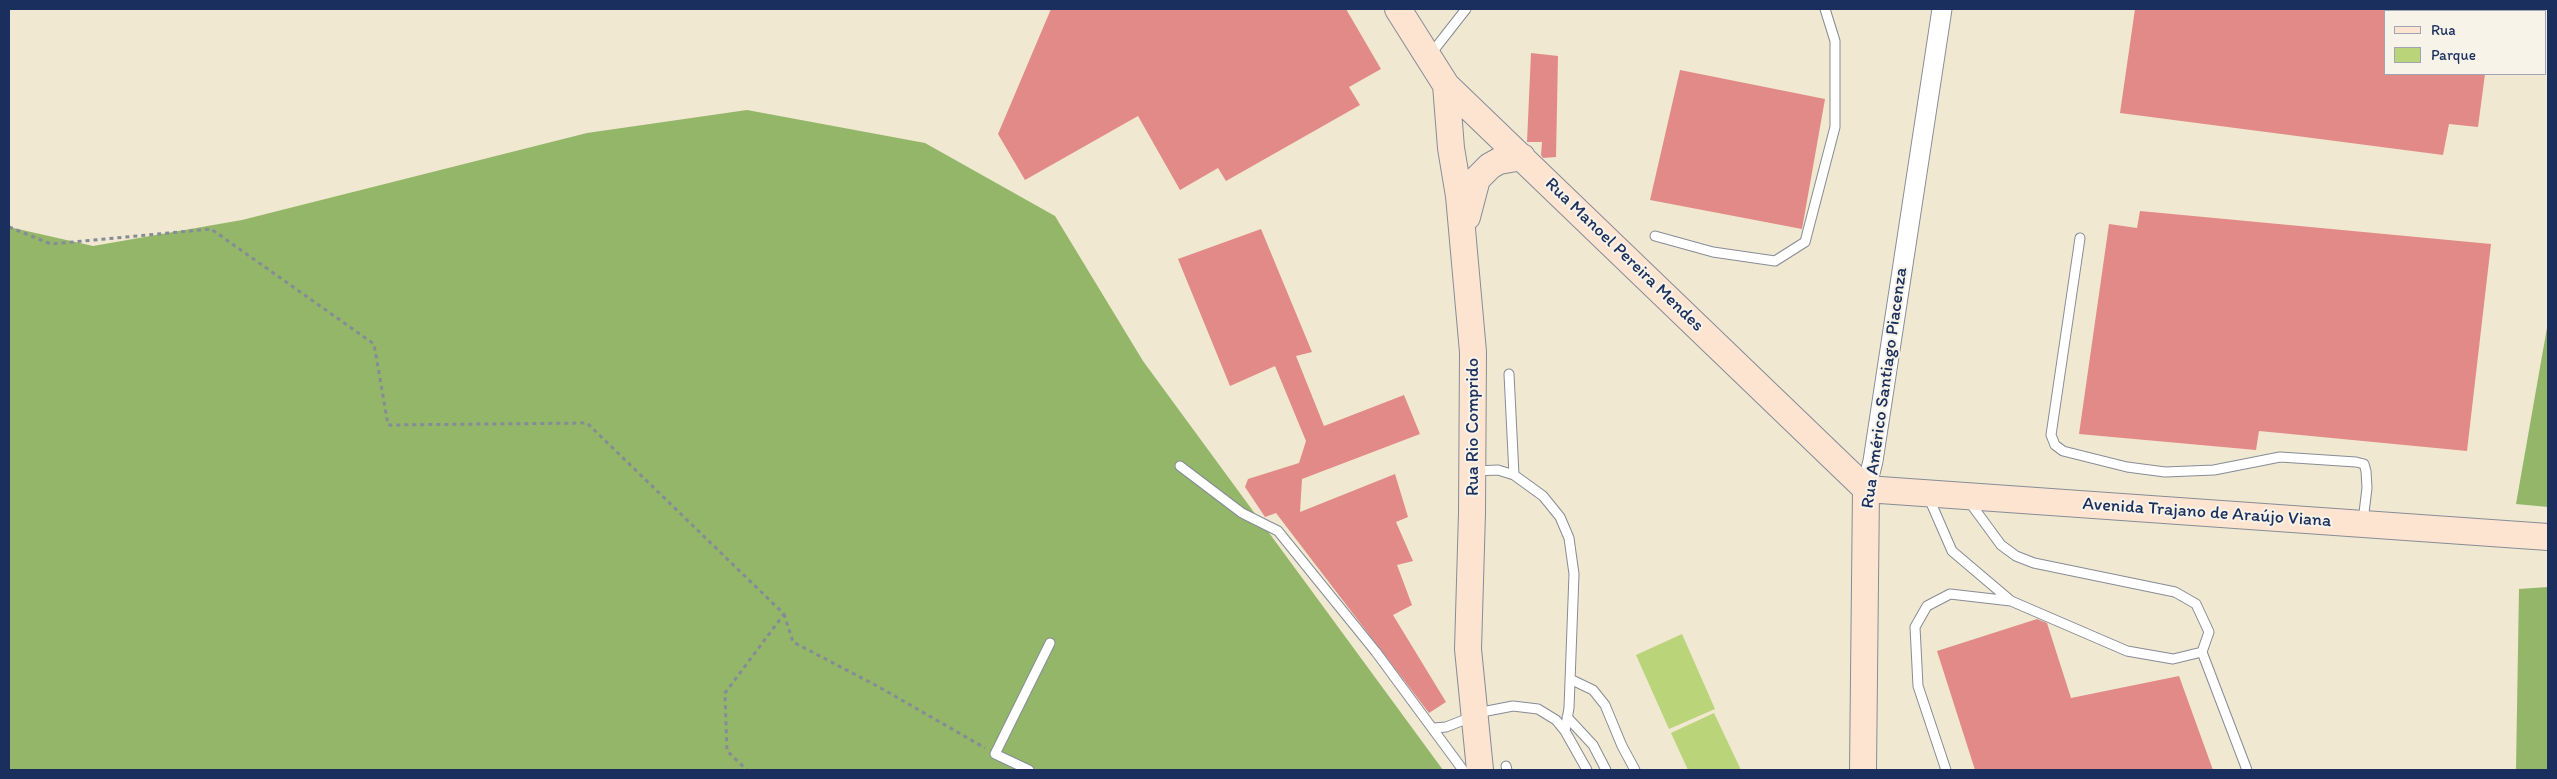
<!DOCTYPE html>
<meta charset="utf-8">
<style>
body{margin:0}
#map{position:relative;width:2557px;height:779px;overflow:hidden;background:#f0e8d0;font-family:Itim,sans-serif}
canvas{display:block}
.frame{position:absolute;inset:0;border:10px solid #1b2f5e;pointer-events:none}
.legend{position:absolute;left:2384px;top:10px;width:162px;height:65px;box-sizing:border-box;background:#f7f3e8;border:1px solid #9fa5b1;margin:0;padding:6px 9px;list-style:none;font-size:15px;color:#1b2f5e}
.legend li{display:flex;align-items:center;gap:10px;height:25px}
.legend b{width:25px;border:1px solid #9fa5b1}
</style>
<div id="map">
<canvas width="2557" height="779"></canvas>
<div class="frame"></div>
<ul class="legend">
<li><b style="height:6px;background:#fde4d1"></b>Rua</li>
<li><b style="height:14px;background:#bad479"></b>Parque</li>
</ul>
</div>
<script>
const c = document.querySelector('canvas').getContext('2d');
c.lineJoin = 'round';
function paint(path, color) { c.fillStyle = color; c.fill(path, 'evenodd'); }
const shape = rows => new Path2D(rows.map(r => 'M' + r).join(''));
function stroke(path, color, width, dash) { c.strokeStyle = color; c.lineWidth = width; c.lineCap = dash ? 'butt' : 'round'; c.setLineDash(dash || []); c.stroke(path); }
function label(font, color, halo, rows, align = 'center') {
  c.font = font + ' Itim,sans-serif'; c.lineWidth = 4; c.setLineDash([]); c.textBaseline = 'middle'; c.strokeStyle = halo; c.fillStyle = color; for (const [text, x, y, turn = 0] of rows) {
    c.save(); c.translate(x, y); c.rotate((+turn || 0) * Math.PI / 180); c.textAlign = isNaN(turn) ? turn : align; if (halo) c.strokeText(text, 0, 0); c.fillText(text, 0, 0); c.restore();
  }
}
const green = shape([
 [1682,634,1715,709,1669,729,1636,655],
 [1714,713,1741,770,1688,770,1671,733]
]);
const forest = shape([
 [747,110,925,143,1055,216,1143,361,1443,770,9,770,9,227,93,246,242,220,587,133],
 [2548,322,2548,507,2516,504],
 [2548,587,2548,770,2516,770,2519,589]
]);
const building = shape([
 [1051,9,1346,9,1381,69,1349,87,1360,105,1226,181,1218,168,1180,190,1138,116,1025,180,998,134],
 [2135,9,2386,9,2386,74,2485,74,2478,127,2449,124,2443,155,2120,113],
 [1531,53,1558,56,1556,157,1543,158,1541,155,1542,142,1527,142],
 [1680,70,1825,99,1802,229,1650,200],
 [2140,211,2491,244,2467,451,2259,431,2256,450,2079,434,2109,224,2137,228],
 [1261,229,1312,352,1296,356,1324,426,1404,395,1420,434,1302,479,1300,512,1395,474,1408,517,1396,522,1413,561,1397,565,1412,605,1393,615,1446,702,1429,713,1276,513,1265,517,1245,487,1248,479,1299,463,1306,441,1275,366,1230,386,1178,259],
 [2037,619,2047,623,2071,698,2179,676,2213,770,1975,770,1937,651]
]);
const path = shape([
 [9,227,51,244,211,229,374,344,388,425,587,423,784,614,725,693,727,751,747,770],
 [784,614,793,642,879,687,985,748]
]);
const lane = shape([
 [1430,55,1466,9],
 [1655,236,1713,252,1775,261,1805,242,1835,127,1835,41,1825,9],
 [2080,238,2051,435,2055,445,2063,451,2127,467,2165,472,2214,470,2280,457,2356,462,2364,464,2366,471,2367,488,2363,521],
 [1509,374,1514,475],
 [1180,466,1242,513,1278,531,1376,652,1463,770],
 [1475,471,1498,470,1514,475,1543,496,1560,517,1569,538,1574,574,1569,708,1565,731],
 [1928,496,1952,551,2011,601,2127,651,2173,659,2202,652],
 [1968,500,2001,545,2016,556,2034,563,2175,592,2196,604,2209,632,2202,652,2247,770],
 [1570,679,1593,690,1605,705,1622,746,1635,770],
 [1567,717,1593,745,1606,770],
 [1434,728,1446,727,1487,711,1513,706,1538,709,1556,720,1565,731,1587,770],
 [1506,766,1507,770],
 [1029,770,995,754,1050,643],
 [1946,770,1918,686,1915,627,1927,606,1950,594,2011,601]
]);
const street = shape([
 [1866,489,1873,461,1942,9]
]);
const secondary = shape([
 [1398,9,1446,85,1866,489],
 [1446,85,1451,148,1459,196,1473,352,1472,513,1468,649,1480,770],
 [1467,217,1477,179,1490,166,1499,161,1522,157],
 [1866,489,2548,537],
 [1863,770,1866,489]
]);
const streetNames = [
 ["Rua Manoel Pereira Mendes",1624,255,44],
 ["Rua Américo Santiago Piacenza",1885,388,-82],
 ["Rua Rio Comprido",1473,427,-90],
 ["Avenida Trajano de Araújo Viana",2207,513,4]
];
paint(green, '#bad479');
paint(forest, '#93b669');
paint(building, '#e28a88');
stroke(lane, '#868c97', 11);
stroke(street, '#868c97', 21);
stroke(secondary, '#868c97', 28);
stroke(path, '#868c97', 3, [4, 4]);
stroke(lane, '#fff', 9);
stroke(street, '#fff', 19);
stroke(secondary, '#fde4d1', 26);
label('18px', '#1b2f5e', '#f7f3e8', streetNames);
</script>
